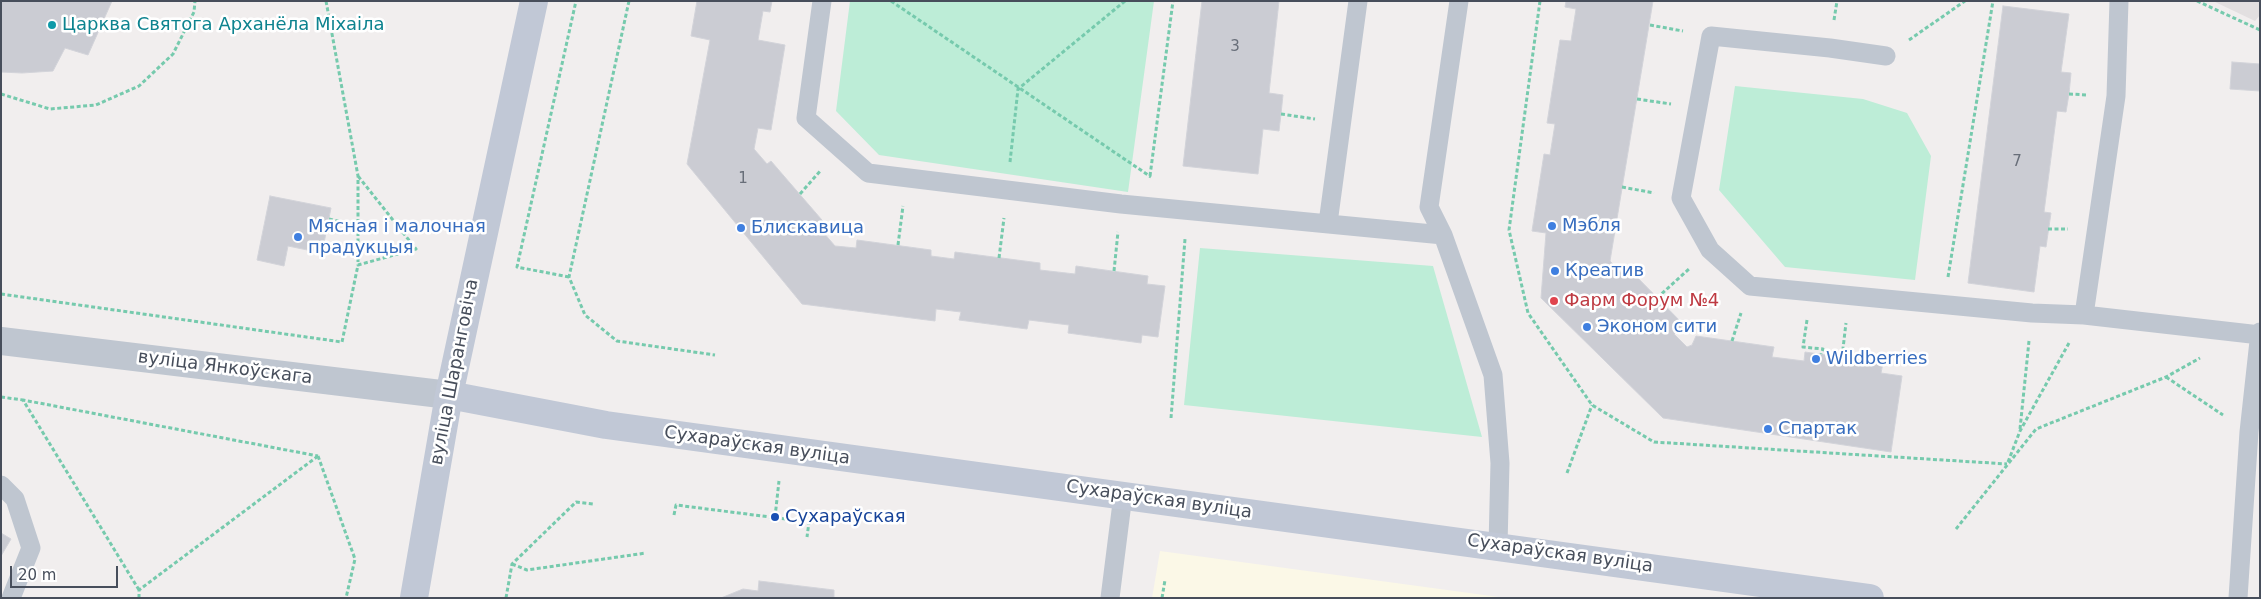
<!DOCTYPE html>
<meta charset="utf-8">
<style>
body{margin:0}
#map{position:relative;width:2261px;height:599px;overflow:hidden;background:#f1eeee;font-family:"DejaVu Sans",sans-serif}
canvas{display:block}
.frame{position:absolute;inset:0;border:2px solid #474e5b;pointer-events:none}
.scale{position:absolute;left:10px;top:566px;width:108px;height:22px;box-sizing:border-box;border:2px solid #474e5b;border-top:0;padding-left:6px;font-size:15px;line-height:18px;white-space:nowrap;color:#474e5b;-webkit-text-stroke:4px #fff;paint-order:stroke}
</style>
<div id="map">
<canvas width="2261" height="599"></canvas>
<div class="frame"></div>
<div class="scale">20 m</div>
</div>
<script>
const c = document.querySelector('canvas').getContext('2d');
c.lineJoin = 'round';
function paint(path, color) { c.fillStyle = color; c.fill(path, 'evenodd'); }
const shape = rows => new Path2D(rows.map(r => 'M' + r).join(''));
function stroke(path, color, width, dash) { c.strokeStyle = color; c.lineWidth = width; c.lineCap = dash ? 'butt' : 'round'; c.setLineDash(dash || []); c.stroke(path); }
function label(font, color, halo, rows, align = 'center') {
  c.font = font + ' "DejaVu Sans",sans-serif'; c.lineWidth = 5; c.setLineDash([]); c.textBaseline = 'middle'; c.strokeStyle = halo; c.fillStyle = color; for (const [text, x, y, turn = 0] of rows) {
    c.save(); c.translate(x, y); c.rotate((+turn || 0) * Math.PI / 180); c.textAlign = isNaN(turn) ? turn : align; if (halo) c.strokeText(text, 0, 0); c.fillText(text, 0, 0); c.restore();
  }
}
const commercial = shape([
 [1160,551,1506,598,1152,598]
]);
const education = shape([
 [2213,1,2260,1,2260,15,2255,21]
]);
const green = shape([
 [850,1,1154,1,1128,192,879,155,836,111],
 [1735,86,1863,99,1907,113,1931,156,1915,280,1785,267,1719,190],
 [1200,248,1433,266,1482,437,1184,405]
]);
const building = shape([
 [1,1,112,1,88,55,65,48,53,71,22,73,1,72,1,1],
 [697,1,772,1,770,12,763,11,758,40,785,45,771,130,758,128,754,149,767,164,771,161,828,227,823,232,835,246,856,248,857,240,931,250,931,256,954,259,955,252,1040,263,1040,270,1075,274,1076,266,1148,276,1147,284,1165,286,1158,337,1142,335,1141,343,1068,333,1069,325,1029,320,1027,329,959,320,961,312,936,309,935,321,802,304,687,164,710,40,691,36,697,1],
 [1202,1,1279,1,1269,93,1283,95,1281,114,1279,131,1263,129,1258,174,1183,166,1202,1],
 [1566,1,1653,1,1610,261,1625,277,1631,271,1684,325,1674,334,1687,347,1692,345,1696,336,1774,347,1772,357,1804,361,1805,352,1883,363,1881,373,1902,376,1891,452,1663,418,1541,298,1546,233,1532,231,1544,154,1550,155,1555,124,1547,123,1560,40,1571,41,1576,9,1565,7,1566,1],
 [2003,6,2069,14,2061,72,2071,73,2069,94,2066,112,2057,111,2044,212,2051,213,2046,247,2040,246,2034,292,1968,283,2003,6],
 [2232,62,2260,64,2260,91,2230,89,2232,62],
 [270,196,331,208,322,253,288,246,284,266,257,260,270,196],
 [1,533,11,539,1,556,1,533],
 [759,581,834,590,834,598,721,598,743,589,758,591,759,581]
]);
const path = shape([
 [326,1,358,176,358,265,416,249,358,176],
 [629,1,569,277,585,315,617,341,715,355],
 [891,1,1151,177],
 [1540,1,1509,230,1528,313,1592,405,1654,442,2007,464],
 [2197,1,2260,30],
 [1834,20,1837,1],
 [1650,25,1683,31],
 [1909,40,1965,1],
 [1,94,50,109,96,105,139,86,173,54,194,12,195,1],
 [2069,94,2088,95],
 [1637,99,1671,104],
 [1281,114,1315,119],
 [1010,162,1018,89,1125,1],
 [1150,176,1173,1],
 [1622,187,1654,193],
 [800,194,821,170],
 [329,219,358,226],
 [2048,229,2068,229],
 [898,245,903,206],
 [999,258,1004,218],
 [1114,271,1118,232],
 [569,277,517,267,576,1],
 [1948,277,1993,1],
 [1,294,342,342,358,265],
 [1657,298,1690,268],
 [1807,320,1803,347,1823,349,1821,354],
 [1732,341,1741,313],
 [1842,357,1846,323],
 [2166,377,2223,415],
 [1,397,23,400],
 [1171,418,1185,239],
 [2020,429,2029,341],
 [318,456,355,559,346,598],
 [2008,462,2020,431,2069,343],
 [1567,473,1592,405],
 [674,515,676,505,809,522,807,537],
 [775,517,779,481],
 [1956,529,2036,429,2166,377,2200,358],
 [512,564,527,570,646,553],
 [139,590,23,400,318,456],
 [139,598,139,590,318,456],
 [506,598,512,564,576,502,593,504],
 [1162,598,1165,580]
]);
const service = shape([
 [822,1,806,118,868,173,1121,204,1443,235,1493,375,1500,463,1498,546],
 [1886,56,1830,48,1711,36,1681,198,1710,250,1750,286,2032,313,2084,315,2260,335],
 [1328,223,1358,1],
 [1443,235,1429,207,1459,1],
 [2084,315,2116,96,2119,1],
 [1,485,15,499,31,548,11,598],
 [1110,598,1123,495],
 [2238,598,2249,432,2260,332]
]);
const tertiary = shape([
 [1,341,449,395]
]);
const secondary = shape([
 [449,395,606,425,1870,598],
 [414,598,449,395,534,1]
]);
const markers = [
 [52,25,5,"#0f9aa8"],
 [1552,226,5,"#3f7fe0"],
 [741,228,5,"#3f7fe0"],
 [298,237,5,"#3f7fe0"],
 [1555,271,5,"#3f7fe0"],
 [1554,301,5,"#e0444e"],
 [1587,327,5,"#3f7fe0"],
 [1816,359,5,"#3f7fe0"],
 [1768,429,5,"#3f7fe0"],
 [775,517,5,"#1a4fb4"]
];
const numberNames = [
 ["3",1235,47],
 ["7",2017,162],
 ["1",743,179]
];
const cultureNames = [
 ["Царква Святога Арханёла Міхаіла",62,25]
];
const shopNames = [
 ["Мэбля",1562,226],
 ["Мясная і малочная",308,227],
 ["прадукцыя",308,248],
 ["Блискавица",751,228],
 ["Креатив",1565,271],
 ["Эконом сити",1597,327],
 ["Wildberries",1826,359],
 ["Спартак",1778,429]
];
const healthNames = [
 ["Фарм Форум №4",1564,301]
];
const streetNames = [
 ["вуліца Янкоўскага",225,368,7],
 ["вуліца Шаранговіча",455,372,-79],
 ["Сухараўская вуліца",757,446,8],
 ["Сухараўская вуліца",1159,500,8],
 ["Сухараўская вуліца",1560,554,8]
];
const transitNames = [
 ["Сухараўская",785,517]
];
paint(commercial, '#fbf8e7');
paint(education, '#e2dfe0');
paint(green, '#bdedd7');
paint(building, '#cbccd3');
stroke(building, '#d2d3d9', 1);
stroke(path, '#76caad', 3, [4, 2.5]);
stroke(service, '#bfc6d0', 19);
stroke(tertiary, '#bfc6d0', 28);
stroke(secondary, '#c1c8d6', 28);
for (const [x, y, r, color] of markers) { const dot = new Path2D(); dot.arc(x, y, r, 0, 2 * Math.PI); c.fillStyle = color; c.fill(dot); stroke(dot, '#fff', 2); }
label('15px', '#686e79', null, numberNames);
label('18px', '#0d838f', '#fff', cultureNames, 'left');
label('18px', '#366cbe', '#fff', shopNames, 'left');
label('18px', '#be3a42', '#fff', healthNames, 'left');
label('18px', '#474e5b', '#fff', streetNames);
label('18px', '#164399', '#fff', transitNames, 'left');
</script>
